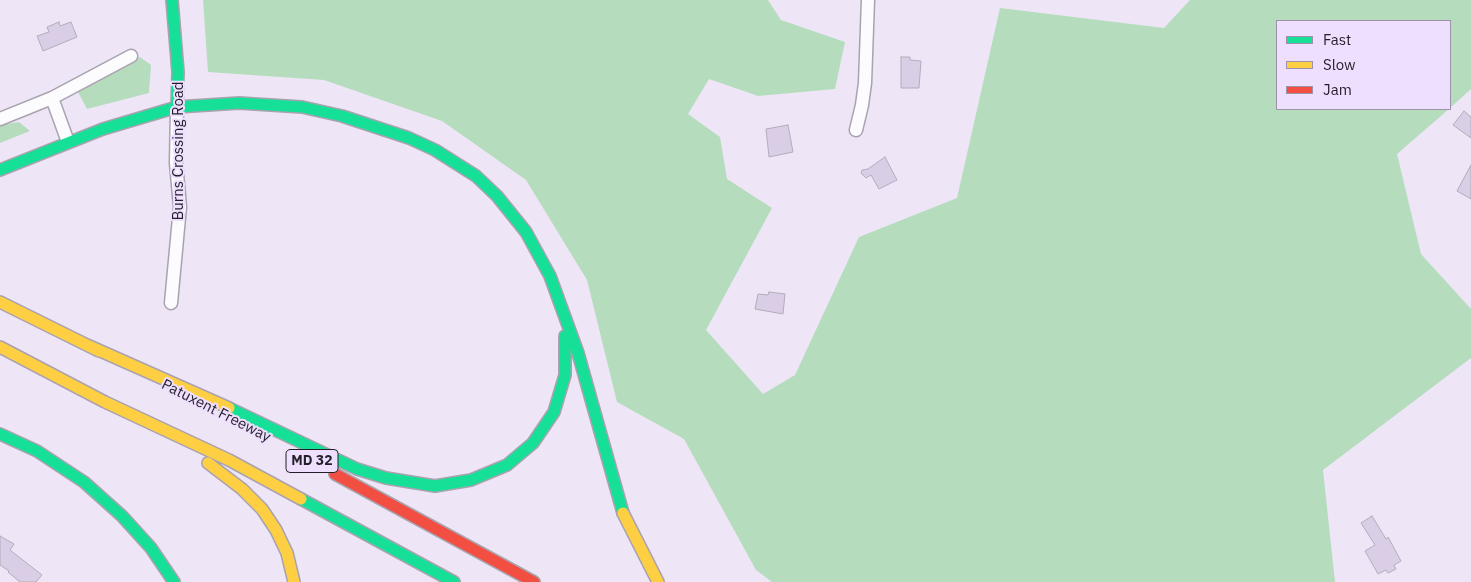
<!DOCTYPE html>
<style>
body{margin:0}
#map{position:relative;width:1471px;height:582px;overflow:hidden;background:#eee6f7;font-family:"IBM Plex Sans",sans-serif}
canvas{display:block}
.legend{position:absolute;left:1276px;top:20px;width:175px;height:90px;box-sizing:border-box;background:#eedffe;border:1px solid #9d92a9;margin:0;padding:6px 9px;list-style:none;font-size:15px;color:#241e29}
.legend li{display:flex;align-items:center;gap:10px;height:25px}
.legend b{width:25px;border:1px solid #9d92a9}
</style>
<div id="map">
<canvas width="1471" height="582"></canvas>
<ul class="legend">
<li><b style="height:6px;background:#16e098"></b>Fast</li>
<li><b style="height:6px;background:#ffcf43"></b>Slow</li>
<li><b style="height:6px;background:#f24e42"></b>Jam</li>
</ul>
</div>
<script>
const c = document.querySelector('canvas').getContext('2d');
c.lineJoin = 'round';
function paint(path, color) { c.fillStyle = color; c.fill(path, 'evenodd'); }
const shape = rows => new Path2D(rows.map(r => 'M' + r).join(''));
function stroke(path, color, width, dash) { c.strokeStyle = color; c.lineWidth = width; c.lineCap = dash ? 'butt' : 'round'; c.setLineDash(dash || []); c.stroke(path); }
function label(font, color, halo, rows, align = 'center') {
  c.font = font + ' "IBM Plex Sans",sans-serif'; c.lineWidth = 4; c.setLineDash([]); c.textBaseline = 'middle'; c.strokeStyle = halo; c.fillStyle = color; for (const [text, x, y, turn = 0] of rows) {
    c.save(); c.translate(x, y); c.rotate((+turn || 0) * Math.PI / 180); c.textAlign = isNaN(turn) ? turn : align; if (halo) c.strokeText(text, 0, 0); c.fillText(text, 0, 0); c.restore();
  }
}
const green = shape([
 [203,0,768,0,781,20,845,42,835,89,758,96,709,79,688,114,720,137,727,179,772,208,706,330,763,394,795,375,859,237,957,198,1000,8,1164,28,1190,0,1471,0,1471,89,1450,108,1450,21,1277,21,1277,109,1449,109,1397,154,1421,254,1471,309,1471,358,1323,470,1335,582,772,582,756,570,684,439,617,402,587,280,526,180,442,121,324,80,208,72],
 [140,57,151,65,149,93,87,109,77,90],
 [19,122,30,131,0,143,0,125]
]);
const building = shape([
 [59,22,60,26,71,22,77,37,43,51,37,36,49,32,47,27,59,22],
 [901,57,910,57,910,60,921,61,919,88,901,88,901,57],
 [1464,111,1471,117,1471,138,1453,125,1464,111],
 [788,125,793,152,769,157,766,129,788,125],
 [885,157,897,180,879,189,871,175,866,178,861,173,862,170,868,169,885,157],
 [1471,165,1471,199,1457,191,1471,165],
 [769,292,785,294,783,314,755,309,758,294,768,295,769,292],
 [1372,516,1386,539,1388,537,1401,561,1394,565,1396,569,1388,573,1386,570,1378,574,1365,551,1375,545,1361,523,1372,516],
 [0,536,14,544,10,550,42,575,36,582,20,582,8,572,9,571,0,565,0,536]
]);
const street = shape([
 [52,98,68,142],
 [0,119,52,98,131,56],
 [856,130,862,105,865,83,868,0],
 [171,303,180,207,176,163,177,107]
]);
const fast = shape([
 [177,107,239,103,302,107,342,116,409,138,435,150,476,176,497,196,526,232,550,276,578,353,623,513],
 [0,170,103,129,177,107,178,72,172,0],
 [229,408,357,469,386,478,435,486,471,480,507,465,533,443,554,412,565,375,565,336],
 [0,434,37,451,84,482,122,516,151,548,174,582],
 [301,499,454,582]
]);
const slow = shape([
 [0,302,99,351],
 [87,345,229,408],
 [0,347,105,402,229,460,301,499],
 [208,463,242,489,262,509,276,530,287,553,294,582],
 [623,513,658,582]
]);
const jam = shape([
 [335,474,534,582]
]);
const shields = [
 [312,461,52]
];
const shieldNames = [
 ["MD 32",312,461]
];
const streetNames = [
 ["Burns Crossing Road",179,151,-90],
 ["Patuxent Freeway",216,411,27]
];
paint(green, '#b6dcbe');
paint(building, '#dacee6');
stroke(building, '#b3acb9', 1);
stroke(street, '#a9a2af', 15);
stroke(fast, '#a9a2af', 14);
stroke(slow, '#a9a2af', 14);
stroke(jam, '#a9a2af', 14);
stroke(street, '#fcfbfe', 12);
stroke(fast, '#16e098', 11);
stroke(slow, '#ffcf43', 11);
stroke(jam, '#f24e42', 11);
for (const [x, y, w] of shields) { const box = new Path2D(); box.roundRect(x - w / 2, y - 11.5, w, 23, 4); c.fillStyle = '#eedffe'; c.fill(box); stroke(box, '#241e29', 1); }
label('bold 14px', '#241e29', null, shieldNames);
label('15px', '#241e29', '#eedffe', streetNames);
</script>
